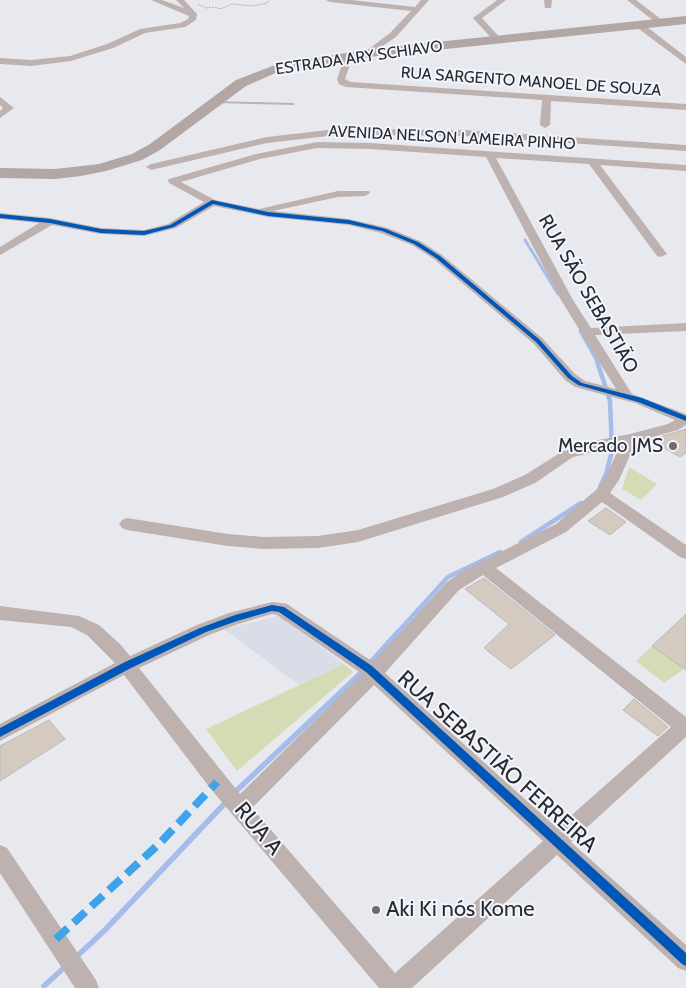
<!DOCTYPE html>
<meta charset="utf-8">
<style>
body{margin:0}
canvas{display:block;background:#e8e9ee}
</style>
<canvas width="686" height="988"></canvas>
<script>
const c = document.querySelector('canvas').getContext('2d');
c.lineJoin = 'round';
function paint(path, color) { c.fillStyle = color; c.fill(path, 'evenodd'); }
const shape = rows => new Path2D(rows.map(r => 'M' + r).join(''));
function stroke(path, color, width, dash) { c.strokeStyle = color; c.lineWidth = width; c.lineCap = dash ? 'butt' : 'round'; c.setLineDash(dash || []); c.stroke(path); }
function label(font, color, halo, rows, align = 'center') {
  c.font = font + ' Cabin,sans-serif'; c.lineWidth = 4; c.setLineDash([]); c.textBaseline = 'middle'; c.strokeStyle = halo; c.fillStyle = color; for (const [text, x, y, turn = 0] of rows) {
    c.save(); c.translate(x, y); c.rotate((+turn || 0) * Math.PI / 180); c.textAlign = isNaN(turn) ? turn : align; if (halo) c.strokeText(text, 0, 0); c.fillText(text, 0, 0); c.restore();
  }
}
const built = shape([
 [279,616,344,664,299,685,224,629]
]);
const green = shape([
 [629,467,657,484,641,500,622,489],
 [652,646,684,669,664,683,636,661],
 [344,664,353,672,237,771,206,729]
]);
const streamFar2 = shape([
 [525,240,558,294],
 [580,331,598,363]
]);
const streamFar1 = shape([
 [597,361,610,401,612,451,606,474,600,487],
 [521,542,581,503],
 [397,633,448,577,500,552]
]);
const stream = shape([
 [234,793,362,672,398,632],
 [74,959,104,931,227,801],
 [44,986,67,965]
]);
const building = shape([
 [686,429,686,453,680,457,650,440,686,429],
 [606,508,626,522,610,535,588,521,606,508],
 [484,578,555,635,511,669,484,648,509,624,465,589,484,578],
 [686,614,686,670,652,646,686,614],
 [634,699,668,727,658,736,623,710,634,699],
 [49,720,65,739,0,781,0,746,49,720]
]);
const path = shape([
 [198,4,206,8,215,7,220,9,232,4,253,6,267,3,269,0]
]);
const lane = shape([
 [213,101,293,103,295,104,293,105,215,103,213,102,213,101]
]);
const street = shape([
 [151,0,162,0,184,8,176,0,184,0,197,14,196,20,185,27,145,33,113,48,71,61,31,66,0,64,0,58,31,60,70,56,107,44,140,29,180,23,188,19,189,16,151,0],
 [326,0,351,0,415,7,421,0,429,0,396,37,369,55,366,55,366,51,390,33,411,11,330,2,326,0],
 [497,0,506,0,482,18,502,40,498,42,495,42,473,18,497,0],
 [544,0,552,0,551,8,545,8,544,0],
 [627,0,636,0,666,23,659,25,627,0],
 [636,23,642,23,686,57,686,64,636,27,636,23],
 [349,53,353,56,345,79,351,82,686,104,686,110,551,101,550,125,545,128,540,125,542,100,346,87,339,84,337,79,345,56,349,53],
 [0,97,14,108,0,118,0,111,3,108,0,105,0,97],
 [337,129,465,130,686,145,686,151,465,136,337,135,267,143,151,170,146,167,151,164,267,137,337,129],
 [317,142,370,143,686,165,686,171,600,165,667,254,661,257,657,256,589,164,496,158,573,300,591,328,686,323,686,331,595,335,632,394,686,414,686,425,678,430,636,442,619,480,610,493,686,545,686,559,680,557,602,502,566,532,496,568,686,717,686,737,571,842,686,945,686,971,678,968,557,855,412,988,379,988,210,788,124,675,0,741,0,724,115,663,87,635,71,627,0,620,0,606,79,616,99,625,120,644,130,656,197,625,229,613,272,602,281,603,287,604,373,662,447,582,461,572,556,524,596,490,605,478,620,446,573,457,535,483,503,497,358,542,318,548,264,549,228,546,127,530,122,528,119,524,122,520,127,518,228,534,264,537,318,536,358,530,493,489,525,475,563,451,593,441,630,434,668,424,675,420,635,403,575,387,565,380,534,344,434,259,412,245,381,233,349,225,268,217,214,206,176,228,144,236,101,234,52,225,0,255,0,247,39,223,0,219,0,213,50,218,101,228,144,230,168,224,204,202,169,183,168,181,169,179,256,154,317,142],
 [317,148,370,149,486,157,561,300,616,389,585,381,575,374,542,338,442,255,420,241,388,228,349,219,273,211,338,197,365,196,370,193,369,191,338,191,259,209,215,200,181,182,260,159,317,148],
 [483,575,671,727,557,828,385,673,459,590,483,575],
 [272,614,277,615,362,674,240,794,139,668,209,635,238,624,272,614],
 [374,685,543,841,395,973,252,808,374,685],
 [0,845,7,848,96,980,99,988,75,988,0,873,0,845]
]);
const secondary = shape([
 [686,16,686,24,369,57,278,72,246,86,160,150,142,160,106,171,81,176,55,179,0,178,0,168,55,169,99,164,132,154,150,144,236,80,275,65,369,49,686,16]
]);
const quiet = shape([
 [56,939,161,842,217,782]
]);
const cycleway = shape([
 [212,200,268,212,349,220,386,229,418,242,440,256,540,340,572,376,582,383,642,398,686,416,686,421,638,402,578,385,568,378,536,342,436,258,414,244,382,231,349,224,268,216,213,204,174,227,144,235,101,233,50,223,0,218,0,214,50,219,101,229,144,231,170,225,212,200],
 [272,605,284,607,372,666,686,953,686,966,682,964,366,672,279,612,272,611,237,621,206,632,131,668,0,737,0,728,125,662,200,628,235,615,272,605]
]);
const markers = [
 [673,446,5,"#6c6d71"],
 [376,910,5,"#6c6d71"]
];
const farStreetnames = [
 ["ESTRADA ARY SCHIAVO",359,58,-8],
 ["RUA SARGENTO MANOEL DE SOUZA",531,82,4],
 ["AVENIDA NELSON LAMEIRA PINHO",452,138,3]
];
const streetNames = [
 ["RUA SÃO SEBASTIÃO",588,294,60]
];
const poiNames = [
 ["Mercado JMS",663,446]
];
const nearStreetnames = [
 ["RUA SEBASTIÃO FERREIRA",497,762,42],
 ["RUA A",258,829,50]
];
const nearPoinames = [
 ["Aki Ki nós Kome",386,910]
];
paint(built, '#d9dde7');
paint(green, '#d4dcb6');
stroke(streamFar2, '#a7bceb', 3);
stroke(streamFar1, '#a7bceb', 4.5);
stroke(stream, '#a7bceb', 5.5);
paint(building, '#d4cac0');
stroke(building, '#b9b8b9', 1);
stroke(path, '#b3aead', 1, [2, 1]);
paint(lane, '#bdb2b0');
paint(street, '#bdb2b0');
paint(secondary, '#b3a7a5');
stroke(quiet, '#3ea3eb', 8, [16, 8]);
paint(cycleway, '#0057b8');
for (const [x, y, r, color] of markers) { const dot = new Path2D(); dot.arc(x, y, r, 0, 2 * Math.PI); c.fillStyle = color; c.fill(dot); stroke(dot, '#f2f5fe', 2); }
label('16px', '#292a2d', '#f2f5fe', farStreetnames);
label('19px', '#292a2d', '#f2f5fe', streetNames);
label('19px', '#292a2d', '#f2f5fe', poiNames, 'right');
label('22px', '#292a2d', '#f2f5fe', nearStreetnames);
label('22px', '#292a2d', '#f2f5fe', nearPoinames, 'left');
</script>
